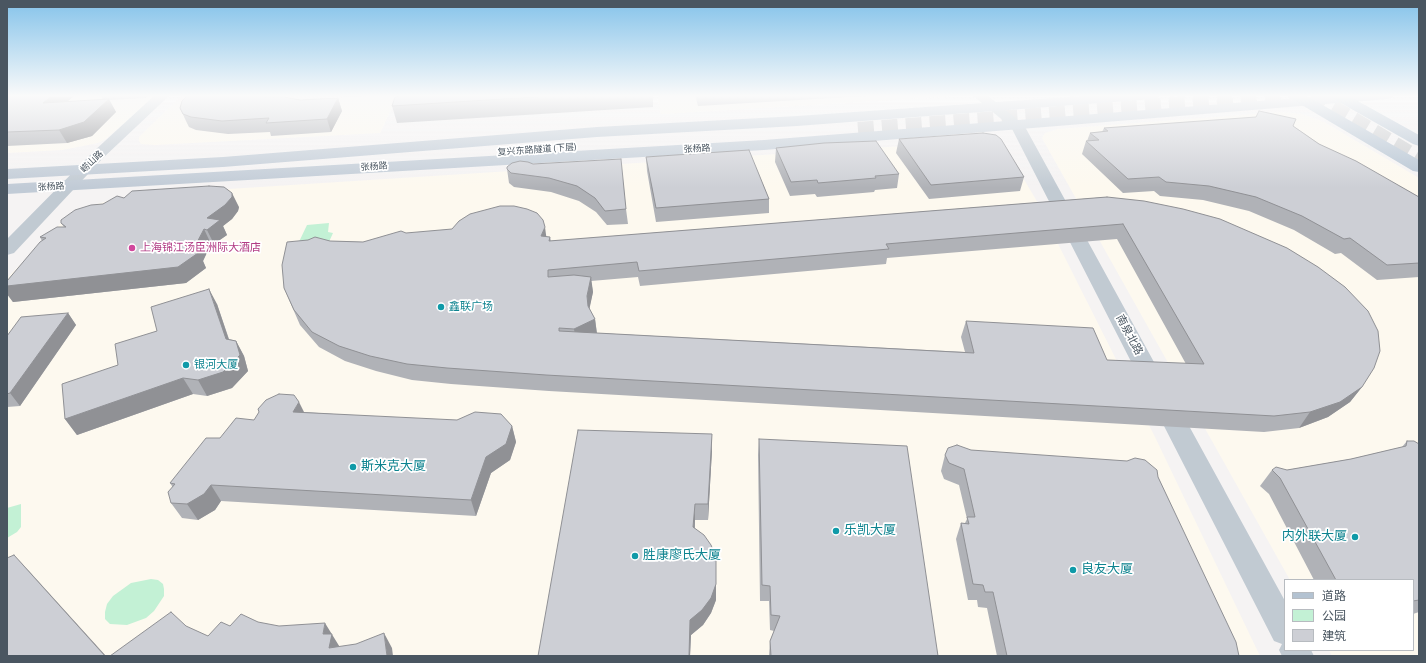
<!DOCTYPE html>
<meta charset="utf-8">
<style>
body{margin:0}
#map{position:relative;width:1426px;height:663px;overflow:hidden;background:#f5f3f3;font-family:"Archivo Narrow","Noto Sans SC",sans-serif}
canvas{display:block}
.frame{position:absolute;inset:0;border:8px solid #4a5661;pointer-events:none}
.legend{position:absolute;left:1284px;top:579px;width:130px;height:72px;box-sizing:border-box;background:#fff;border:1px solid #b7bbc0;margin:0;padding:5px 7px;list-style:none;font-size:12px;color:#4a5661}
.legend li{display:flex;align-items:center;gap:8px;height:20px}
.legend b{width:20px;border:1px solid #b7bbc0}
</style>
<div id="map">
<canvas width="1426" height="663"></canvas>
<div class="frame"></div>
<ul class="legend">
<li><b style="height:5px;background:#b3c2d1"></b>道路</li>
<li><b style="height:11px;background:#c3f1d5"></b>公园</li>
<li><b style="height:11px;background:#cdcfd5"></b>建筑</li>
</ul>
</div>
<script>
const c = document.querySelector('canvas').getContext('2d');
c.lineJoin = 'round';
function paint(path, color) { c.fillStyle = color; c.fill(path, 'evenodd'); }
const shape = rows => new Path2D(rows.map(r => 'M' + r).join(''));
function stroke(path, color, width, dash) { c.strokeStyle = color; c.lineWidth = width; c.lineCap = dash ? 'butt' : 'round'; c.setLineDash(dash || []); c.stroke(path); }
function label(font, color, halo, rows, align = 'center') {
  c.font = font + ' "Archivo Narrow","Noto Sans SC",sans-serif'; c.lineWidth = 3.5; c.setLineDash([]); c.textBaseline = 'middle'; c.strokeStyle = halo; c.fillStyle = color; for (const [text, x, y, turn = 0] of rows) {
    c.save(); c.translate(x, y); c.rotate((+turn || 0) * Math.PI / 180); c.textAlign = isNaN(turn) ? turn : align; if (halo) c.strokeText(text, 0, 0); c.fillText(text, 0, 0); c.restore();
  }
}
const commercial = shape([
 [7,95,156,95,106,139,98,143,62,150,7,153],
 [380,95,398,95,380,133,155,145,141,144,139,141,139,137,176,101,277,96,288,100],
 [657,95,955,95,945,97,661,114],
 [1280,112,1302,114,1324,122,1419,178,1419,656,1332,656,1329,650,1413,650,1413,580,1290,580,1042,138,1045,133,1058,129],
 [983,141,1004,146,1035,198,1155,437,1260,656,7,656,7,278,65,219,89,206,115,199,150,194]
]);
const medical = shape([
 [182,95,380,95,288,100,277,96,176,101]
]);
const green = shape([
 [329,223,328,232,333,233,328,244,297,246,307,225],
 [21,504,21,527,17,532,7,538,7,508],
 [151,579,158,580,163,584,164,589,164,596,154,611,146,618,127,625,110,624,105,619,105,612,107,604,113,596,131,583]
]);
const secondaryTunnel = shape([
 [858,130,1295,95]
]);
const primaryTunnel = shape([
 [1312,95,1419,159]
]);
const tertiary = shape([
 [155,95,170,95,103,158,14,253,7,255,7,239,93,152,155,95],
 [972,95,987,95,1024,125,1285,601,1285,650,1311,650,1314,656,1282,656,1279,650,1282,644,1274,641,1011,127,972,95]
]);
const secondary = shape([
 [1097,95,1160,95,1158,98,1153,99,797,126,597,137,223,167,7,179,7,169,223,157,597,127,797,116,1097,95],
 [1336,95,1394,95,1392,98,1387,99,764,150,7,194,7,184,764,140,1336,95]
]);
const primary = shape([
 [1288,95,1305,95,1419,160,1419,172,1413,171,1290,98,1288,95],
 [1330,95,1347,95,1419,135,1419,146,1413,144,1332,98,1330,95]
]);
const wall = shape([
 [7,95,75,95,67,102,103,100,101,95,148,95,145,98,109,100,116,112,92,136,67,143,7,146],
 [285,95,308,95,285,96],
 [407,95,653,95,653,107,397,123,392,106,408,96],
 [695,95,883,95,698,106],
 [266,97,300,100,338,98,342,111,331,132,271,136,270,132,228,134,196,130,189,127,186,121,180,108],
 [1293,126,1319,144,1419,197,1419,277,1377,280,1341,253,1335,254,1294,230,1249,211,1203,200,1160,196,1154,191,1123,193,1082,154,1086,141,1087,141,1090,133,1102,132,1104,128],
 [899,139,1024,177,1020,191,929,199,896,153],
 [776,148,899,174,897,188,875,190,874,192,817,197,815,194,790,196,775,162],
 [646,157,769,199,769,213,656,222,647,171],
 [528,162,626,209,628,224,607,225,596,212,579,201,551,192,514,187,509,183,507,169],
 [1107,197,1362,387,1350,402,1328,417,1299,428,1264,432,549,391,451,384,412,380,376,371,345,361,319,347,300,325,284,288,330,241,363,242,406,233,547,237,550,237,551,241],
 [1117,239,1186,364,1107,360,966,321,961,337,965,352,597,333,595,319,589,309,593,292,591,281,638,277,640,286,886,264,887,258],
 [124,198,239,207,238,211,232,219,223,226,227,235,214,244,211,244,203,261,206,268,186,283,13,302,7,294,7,281,42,241,40,237,64,227,61,223,103,204],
 [217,304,229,339,236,341,244,356,248,371,232,388,207,396,193,394,77,435,65,419,118,365],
 [68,313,76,325,20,406,7,407,7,336],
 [304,412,512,426,516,442,510,460,491,473,476,516,221,501,215,510,198,520,182,518,171,503,172,486,170,483,220,438,254,420],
 [759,439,938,656,769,656,770,641,774,631,770,630,769,601,760,601,758,455],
 [1407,441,1419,444,1419,612,1413,614,1413,580,1314,580,1269,494,1260,486,1272,470,1287,470,1351,459,1402,447],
 [712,450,708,520,695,520,695,528,716,600,711,613,703,625,691,635,690,656,538,656],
 [971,450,1158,477,1239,656,997,656,987,608,978,607,977,600,968,600,956,539,961,523,965,523,967,519,959,485,944,479,941,471,945,455]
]);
const shadedWall = shape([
 [53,95,75,95,50,116,43,103],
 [144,95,148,95,145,98],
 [338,98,342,111,331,132,327,119],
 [109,99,116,112,92,136,67,143,59,130],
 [232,193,239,207,238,211,232,219,223,226,227,235,214,244,207,230,207,218],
 [545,227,547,242,541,236],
 [204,229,211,244,203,261,206,268,186,283,13,302,7,294,7,286,192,252],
 [591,277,593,292,589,311,588,306,587,296],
 [209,289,217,304,234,355,226,339],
 [68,313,76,325,20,406,10,393],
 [595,319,597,335,576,344,574,329],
 [236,341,244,356,248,371,232,388,207,396,198,380],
 [183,378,193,394,77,435,65,419],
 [1362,387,1350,402,1328,417,1299,428,1310,412],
 [299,402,307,418,293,412],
 [512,426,516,442,510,460,491,473,476,516,471,500,486,457],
 [712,434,712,450,708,520,708,504],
 [211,485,221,501,215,510,198,520,187,504],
 [695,504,695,520,694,543,693,527],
 [14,555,29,571,106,656,105,656],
 [716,584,716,600,711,613,703,625,691,635,690,656,689,656,690,620],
 [325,623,341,649,329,648,323,634],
 [384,633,392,648,393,656,387,656]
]);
const building = shape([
 [7,95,53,95,43,103,109,99,84,122,59,130,7,132,7,95],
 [188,95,264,95,264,97,284,97,300,100,338,98,327,119,266,123,269,118,222,121,191,117,183,114,180,108,182,101,188,95],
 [411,95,566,95,392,106,395,97,411,96,411,95],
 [698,95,722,95,698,96,698,95],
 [1259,111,1296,119,1293,126,1319,144,1356,161,1419,197,1419,263,1387,265,1350,238,1344,239,1302,216,1256,197,1209,186,1166,182,1159,177,1128,179,1086,141,1099,140,1090,133,1108,131,1104,128,1256,117,1259,111],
 [983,133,996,135,1001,139,1024,177,931,185,899,139,983,133],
 [876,141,899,174,875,176,876,178,818,183,817,180,791,182,776,148,824,143,876,141],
 [749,150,769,199,656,208,646,157,749,150],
 [621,159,626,209,605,211,595,198,577,186,549,178,511,173,507,169,507,167,512,163,520,161,528,162,533,164,621,159],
 [209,186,224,187,232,193,232,197,225,205,207,218,220,220,207,230,204,229,192,252,198,253,178,267,7,286,7,281,40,242,46,238,40,237,57,227,66,227,61,223,61,220,75,210,91,205,103,204,117,196,124,198,132,191,209,186],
 [1107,197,1144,201,1183,209,1220,219,1287,248,1318,267,1345,287,1368,311,1378,331,1380,351,1374,368,1362,387,1340,402,1310,412,1274,416,546,375,447,368,407,364,370,356,339,346,312,332,294,310,284,288,282,265,287,242,308,240,315,237,330,241,363,242,401,231,406,233,452,229,459,221,470,214,500,206,514,206,527,209,537,213,543,220,545,227,541,236,550,237,549,241,1107,197],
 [1123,224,1204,364,1107,360,1093,328,966,321,974,353,559,331,559,328,574,329,595,319,588,306,587,296,591,277,574,275,548,277,548,270,637,262,639,271,889,249,886,244,1123,224],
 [209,289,226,339,236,341,240,355,223,372,198,380,183,378,65,419,62,384,118,365,115,344,157,331,151,307,209,289],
 [68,313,10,393,7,394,7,336,21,317,68,313],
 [279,394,294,395,299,402,293,412,457,420,475,412,501,414,512,426,506,444,486,457,471,500,211,485,204,494,187,504,171,503,168,492,175,484,170,483,206,438,220,438,236,418,254,420,259,412,258,409,266,400,279,394],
 [578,430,712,434,708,504,695,504,693,527,704,535,711,545,716,557,716,584,711,598,702,610,690,620,689,656,538,656,578,430],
 [759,439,907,446,938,656,771,656,770,641,780,616,771,615,770,586,762,585,759,439],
 [1407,441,1414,441,1419,444,1419,600,1413,601,1413,580,1336,580,1280,478,1272,470,1276,467,1287,470,1351,459,1406,446,1407,441],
 [957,445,971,450,1127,461,1135,458,1145,460,1157,470,1158,477,1236,642,1239,656,1007,656,993,592,985,592,983,585,973,584,961,523,969,524,967,517,975,517,964,469,949,463,945,455,948,448,957,445],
 [14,555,105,656,7,656,7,558,14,555],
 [171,612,186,626,208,636,221,622,230,626,241,614,258,622,279,626,325,623,323,634,332,634,329,648,356,644,384,633,387,656,110,656,171,612]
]);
const markers = [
 [132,248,4,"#d1479c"],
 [441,307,4,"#0f9aa8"],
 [186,365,4,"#0f9aa8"],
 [353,467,4,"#0f9aa8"],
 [836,531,4,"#0f9aa8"],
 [1355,537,4,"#0f9aa8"],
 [635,556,4,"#0f9aa8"],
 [1073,570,4,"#0f9aa8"]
];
const farStreetnames = [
 ["张杨路",697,149,-3],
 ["复兴东路隧道 (下层)",537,150,-4],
 ["崂山路",92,162,-44],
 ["张杨路",374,167,-4],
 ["张杨路",51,187,-3]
];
const hotelNames = [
 ["上海锦江汤臣洲际大酒店",140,248]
];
const cultureNames = [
 ["鑫联广场",449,307],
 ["银河大厦",194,365]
];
const streetNames = [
 ["南泉北路",1129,335,62]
];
const nearCulturenames = [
 ["斯米克大厦",361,467],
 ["乐凯大厦",844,531],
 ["内外联大厦",1347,537,"right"],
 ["胜康廖氏大厦",643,556],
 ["良友大厦",1081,570]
];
paint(commercial, '#fdf9ef');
paint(medical, '#fce8e6');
paint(green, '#c3f1d5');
stroke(secondaryTunnel, '#caccce', 16, [16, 8]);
stroke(primaryTunnel, '#caccce', 16, [16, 8]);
paint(tertiary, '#c1cad2');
paint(secondary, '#c1cbd6');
paint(primary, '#b3c2d1');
paint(wall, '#b0b2b7');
paint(shadedWall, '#909195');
paint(building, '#cdcfd5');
stroke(building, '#909195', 1);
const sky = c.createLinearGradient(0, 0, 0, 188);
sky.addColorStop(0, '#85c3ea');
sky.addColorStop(0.51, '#fafafa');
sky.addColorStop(1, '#fafafa00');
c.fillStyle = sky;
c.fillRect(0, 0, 1426, 188);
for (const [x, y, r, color] of markers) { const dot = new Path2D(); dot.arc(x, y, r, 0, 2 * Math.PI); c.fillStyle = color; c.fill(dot); stroke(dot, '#fff', 1.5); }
label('9px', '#4a5661', '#fff', farStreetnames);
label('11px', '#b23c85', '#fff', hotelNames, 'left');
label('11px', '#0d838f', '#fff', cultureNames, 'left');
label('11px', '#4a5661', '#fff', streetNames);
label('13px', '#0d838f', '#fff', nearCulturenames, 'left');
</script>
